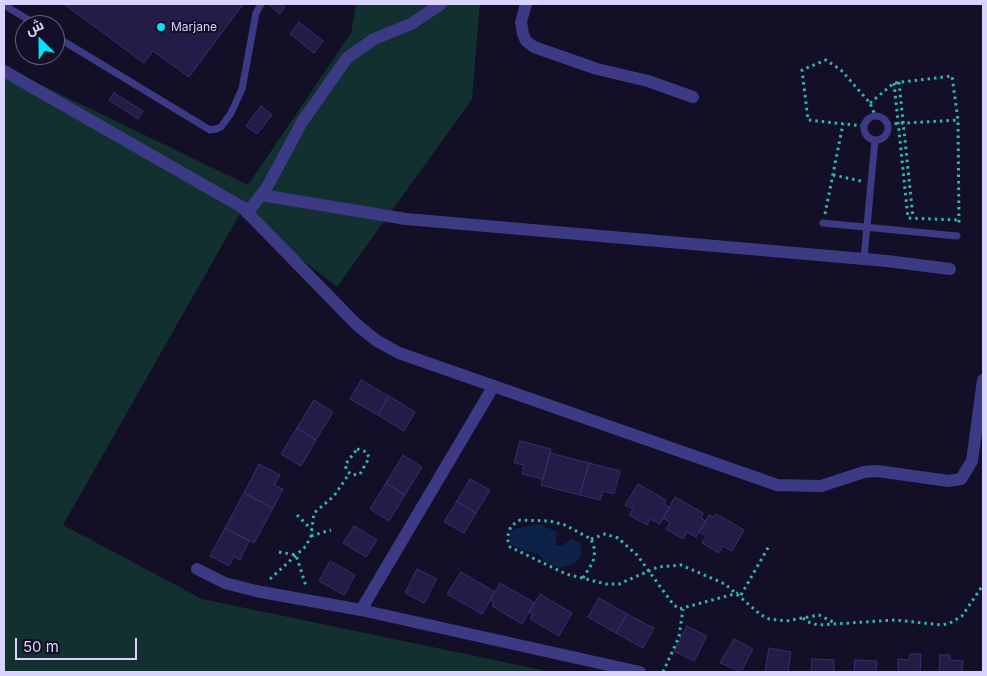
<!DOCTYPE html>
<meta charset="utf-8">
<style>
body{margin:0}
#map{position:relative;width:987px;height:676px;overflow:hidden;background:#130f26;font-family:Inter,Cairo,sans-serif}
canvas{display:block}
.frame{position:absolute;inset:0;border:5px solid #d9d4ff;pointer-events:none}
.north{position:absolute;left:15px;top:15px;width:50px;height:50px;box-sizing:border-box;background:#130f26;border:1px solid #625e7d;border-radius:50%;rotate:337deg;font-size:14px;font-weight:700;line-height:20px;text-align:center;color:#d9d4ff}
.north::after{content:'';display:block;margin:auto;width:18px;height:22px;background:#00e5ff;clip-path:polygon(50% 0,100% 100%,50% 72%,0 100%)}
.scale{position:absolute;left:15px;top:638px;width:122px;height:22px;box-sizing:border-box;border:2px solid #d9d4ff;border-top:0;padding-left:6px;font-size:15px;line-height:18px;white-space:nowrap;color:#d9d4ff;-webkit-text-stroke:4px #130f26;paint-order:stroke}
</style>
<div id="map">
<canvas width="987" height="676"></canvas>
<div class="frame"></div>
<div class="north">ش</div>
<div class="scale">50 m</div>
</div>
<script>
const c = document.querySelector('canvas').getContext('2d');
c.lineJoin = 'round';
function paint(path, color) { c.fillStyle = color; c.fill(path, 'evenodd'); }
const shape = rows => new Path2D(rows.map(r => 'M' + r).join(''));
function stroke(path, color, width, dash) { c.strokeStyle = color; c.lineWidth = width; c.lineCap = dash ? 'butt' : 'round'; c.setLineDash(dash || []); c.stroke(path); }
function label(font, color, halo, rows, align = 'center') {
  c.font = font + ' Inter,sans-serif'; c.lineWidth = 4; c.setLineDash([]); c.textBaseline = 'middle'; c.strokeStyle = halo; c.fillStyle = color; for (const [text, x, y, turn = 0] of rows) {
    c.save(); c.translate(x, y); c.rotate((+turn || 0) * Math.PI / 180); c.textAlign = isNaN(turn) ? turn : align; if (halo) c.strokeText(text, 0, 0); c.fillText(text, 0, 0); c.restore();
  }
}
const green = shape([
 [356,4,480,4,472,99,337,287,241,212,63,525,202,599,552,672,4,672,4,67,248,185,351,33]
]);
const water = shape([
 [540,524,557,532,555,545,562,546,571,539,580,543,582,554,574,564,560,568,545,561,538,554,516,548,510,543,510,534,514,529]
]);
const building = shape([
 [64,4,243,4,189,77,153,51,144,63,64,4],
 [268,4,281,4,285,7,280,14,268,4],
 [299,22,323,41,314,53,290,34,299,22],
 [114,93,143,111,138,119,109,100,114,93],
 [261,106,272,115,257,134,246,126,261,106],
 [361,380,389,396,378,415,350,399,361,380],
 [389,396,415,412,404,431,378,415,389,396],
 [314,400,333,412,316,440,297,428,314,400],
 [297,428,316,440,301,466,281,454,297,428],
 [520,441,551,449,543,479,522,474,524,465,514,463,520,441],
 [550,453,589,463,580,495,541,485,550,453],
 [403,455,422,467,405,495,386,483,403,455],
 [589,463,620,471,614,494,603,491,600,500,580,495,589,463],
 [259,464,280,475,274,485,283,489,273,508,244,493,259,464],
 [470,479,490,490,476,513,457,501,470,479],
 [386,483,405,495,389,521,370,509,386,483],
 [638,484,666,500,664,504,669,507,660,524,650,519,647,525,629,515,633,509,625,505,638,484],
 [244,493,273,508,254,543,225,528,244,493],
 [675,497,703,513,701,518,706,521,696,537,687,532,683,539,666,529,670,522,663,518,675,497],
 [457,501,476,513,464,533,444,522,457,501],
 [716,514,744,530,732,551,723,546,719,553,702,543,706,536,699,532,709,515,714,517,716,514],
 [354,526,377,540,366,557,343,543,354,526],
 [225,528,249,541,240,560,234,556,229,566,210,556,225,528],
 [330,561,355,575,344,595,319,581,330,561],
 [417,569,437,579,424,603,405,593,417,569],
 [461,572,495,592,482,614,447,594,461,572],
 [500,583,535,603,522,624,492,606,494,603,490,600,500,583],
 [540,594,572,613,559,636,530,619,533,614,529,612,540,594],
 [599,598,627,614,616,633,588,617,599,598],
 [627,614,654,628,643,648,616,633,627,614],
 [687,626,707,636,694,661,674,651,687,626],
 [734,639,753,649,741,672,720,663,734,639],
 [769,648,791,652,788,672,765,672,769,648],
 [910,654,921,654,920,672,898,672,898,659,909,660,910,654],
 [940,655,950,655,950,660,963,661,962,672,939,672,940,655],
 [812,659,834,660,834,672,811,672,812,659],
 [855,660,877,661,876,672,854,672,855,660]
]);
const path = shape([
 [899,82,913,218],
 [894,83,908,218,959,220],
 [870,103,894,83,952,76,958,120,959,226],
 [888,124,958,120],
 [863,126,808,120,802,70,826,60,841,70,870,103,875,115],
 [833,175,861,181],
 [825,214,843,124],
 [357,449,367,452,369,458,360,474,352,475,347,471,345,465,357,449],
 [297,515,312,530],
 [311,536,331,530],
 [591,539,605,534,618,538,637,555,673,604,679,609,738,593],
 [279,552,296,555,306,586],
 [583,578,593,562,595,550,591,539,565,525,550,521,520,520,511,526,507,538,510,547,566,574,606,584,619,584,658,567,681,565,725,584,761,615,769,619,786,621,819,615,835,623],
 [270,579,306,546,311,536,314,513,334,496,349,474],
 [741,595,769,546],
 [803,618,808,622,818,625,895,620,942,625,950,623,962,616,983,585],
 [663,672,679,637,683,609]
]);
const service = shape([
 [4,5,37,25],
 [55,36,210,130,216,129,221,127,231,113,242,89,256,13,261,4],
 '864 128a12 12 0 1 1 24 0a12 12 0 1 1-24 0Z',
 [823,223,957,236],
 [864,258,875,140]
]);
const minor = shape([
 [526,4,521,22,523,34,526,41,534,47,597,69,648,81,693,97],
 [4,71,242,207,356,324,377,341,399,353,777,485,821,486,864,472,877,471,949,481,961,479,972,461,983,380],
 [261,195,406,219,887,261,950,269],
 [247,213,266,189,302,122,347,58,374,39,411,24,441,4],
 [197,569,225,583,256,591,361,610,640,672],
 [361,610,493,387]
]);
const markers = [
 [161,27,5,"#00e5ff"]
];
const poiNames = [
 ["Marjane",171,27]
];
paint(green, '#12302f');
paint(water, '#0c2248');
paint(building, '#241b47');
stroke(building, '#3b2d73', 1);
stroke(path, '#2fb8b0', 3, [2.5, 4]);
stroke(service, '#3d3a85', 7);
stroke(minor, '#3d3a85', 12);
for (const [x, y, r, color] of markers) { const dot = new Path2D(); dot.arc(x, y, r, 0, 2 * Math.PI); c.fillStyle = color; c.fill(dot); stroke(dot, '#130f26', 2); }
label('12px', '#d9d4ff', '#130f26', poiNames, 'left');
</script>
